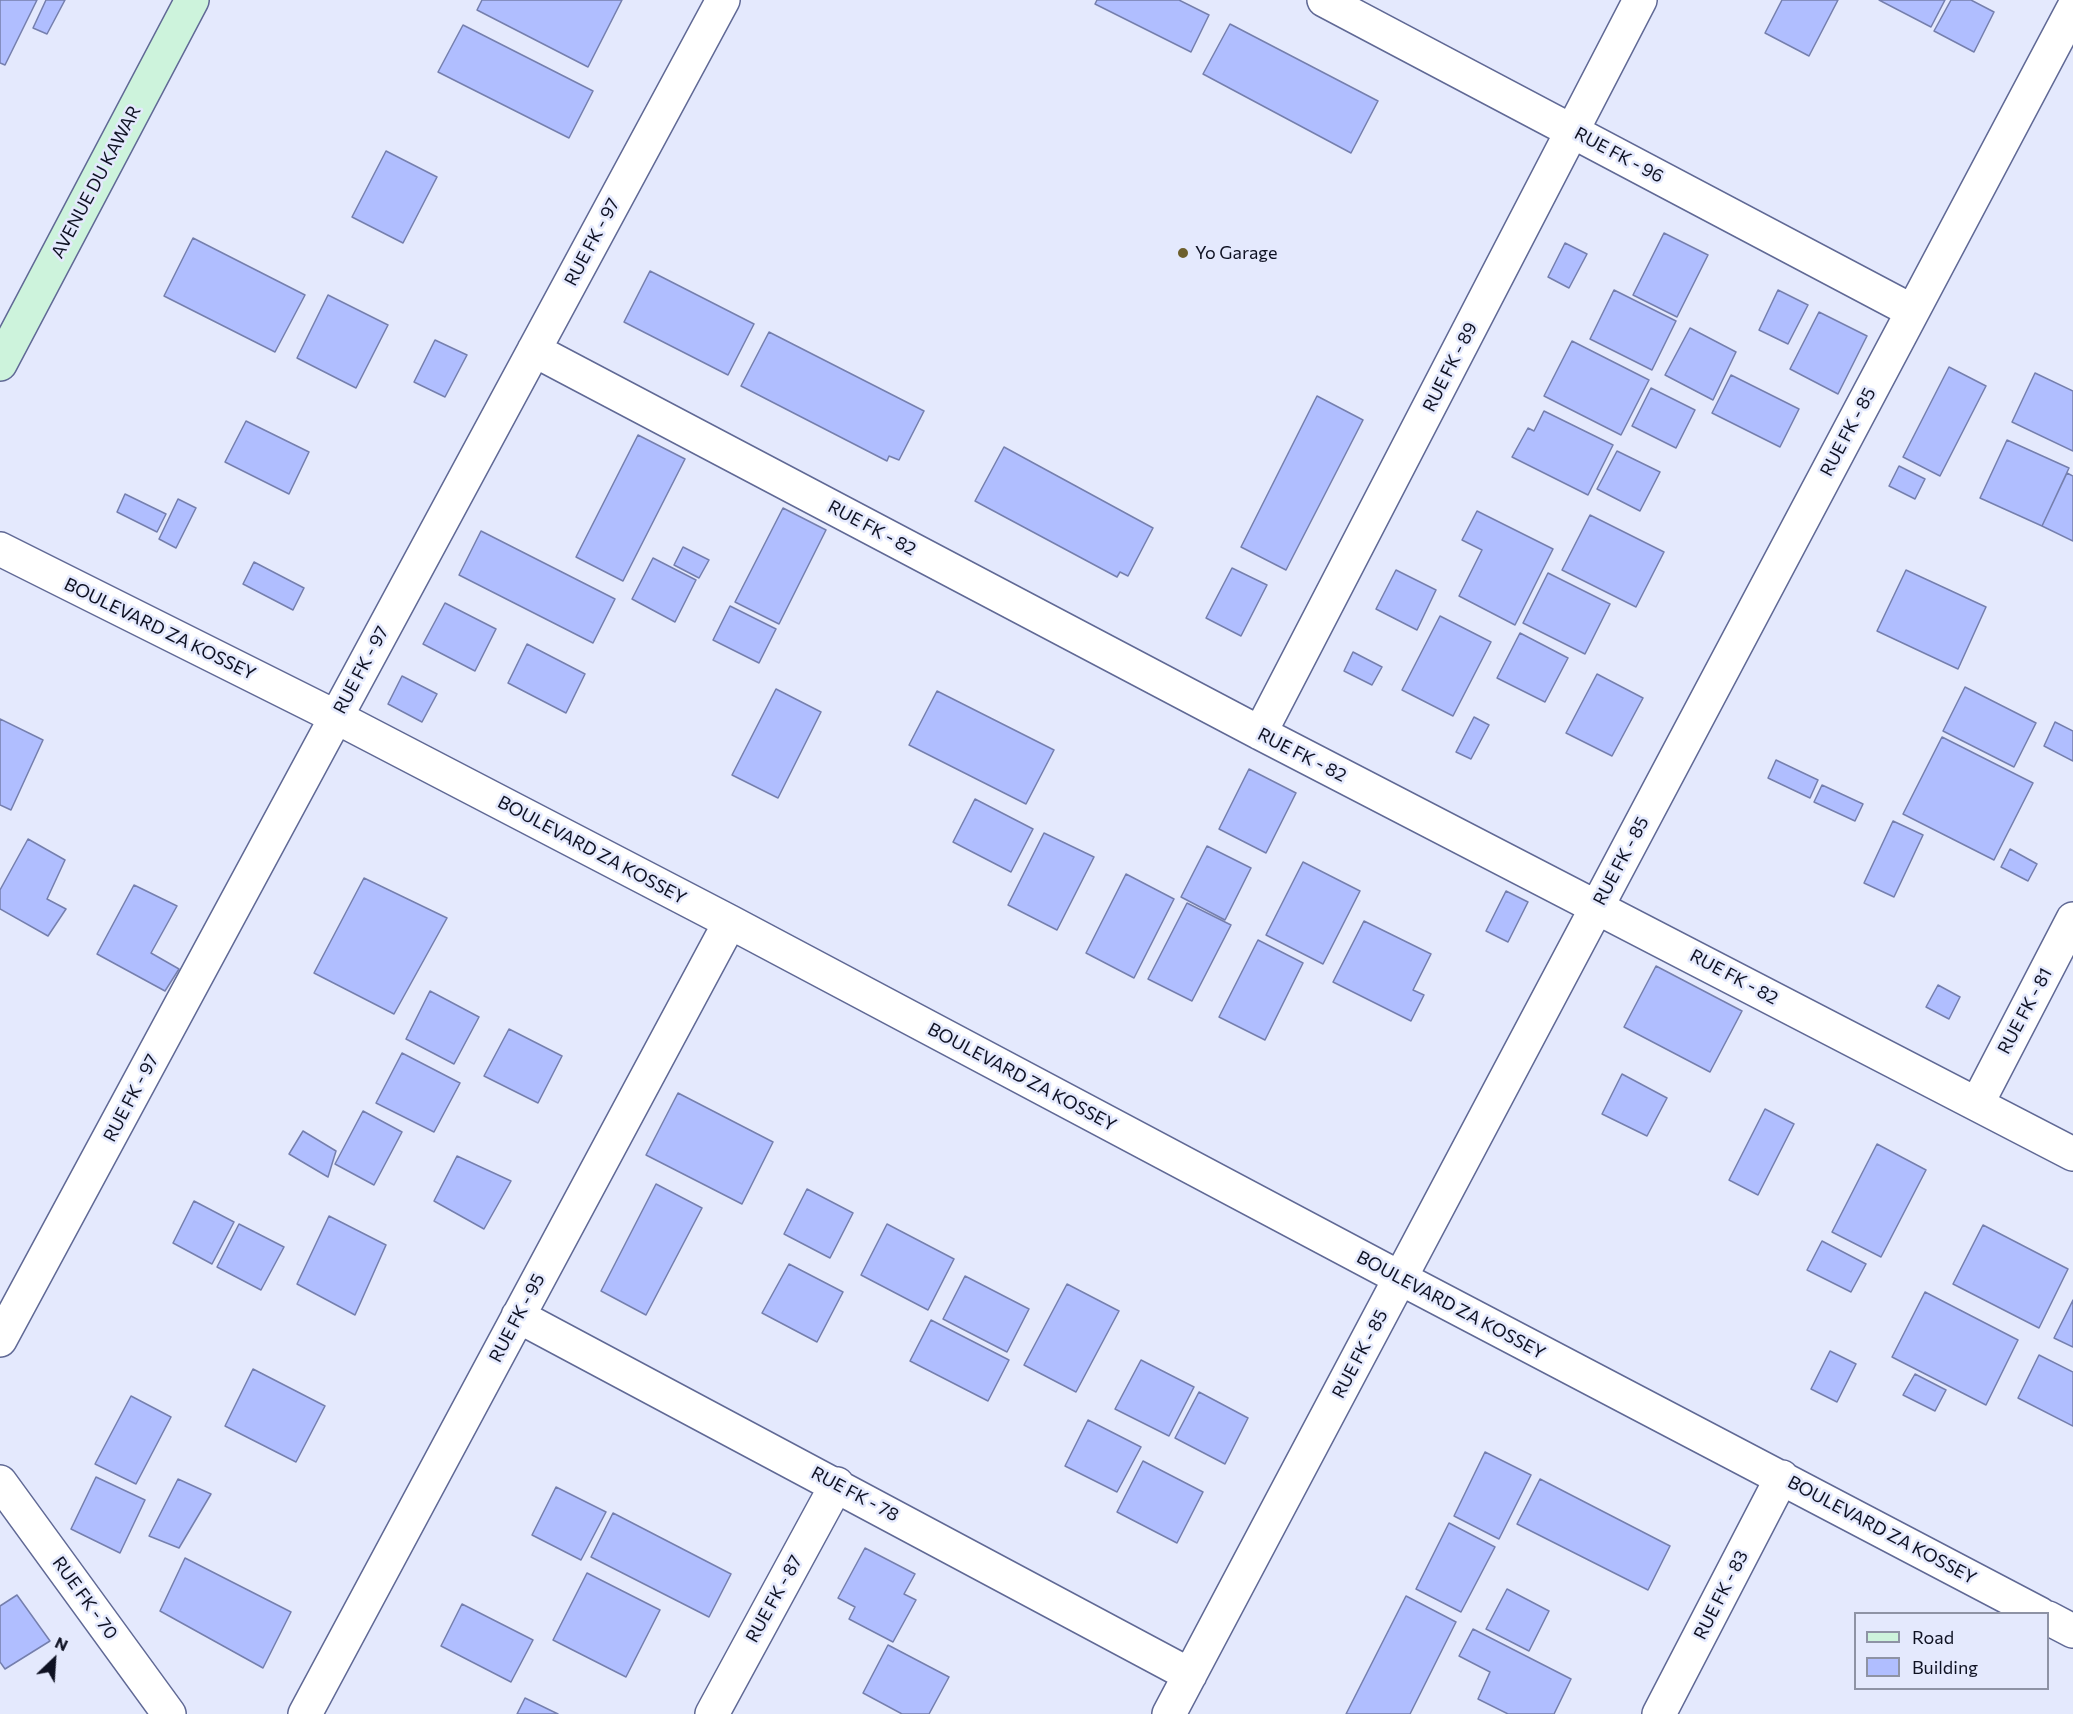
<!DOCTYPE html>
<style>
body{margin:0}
#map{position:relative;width:2073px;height:1714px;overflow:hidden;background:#e4e9fd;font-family:Commissioner,sans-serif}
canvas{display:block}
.legend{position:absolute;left:1854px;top:1612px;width:195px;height:78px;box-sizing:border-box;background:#e4e9fd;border:2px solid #8e93a5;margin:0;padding:8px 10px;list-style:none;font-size:18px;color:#0e1122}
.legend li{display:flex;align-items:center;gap:12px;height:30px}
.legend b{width:30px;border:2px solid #8e93a5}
.north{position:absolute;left:24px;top:1630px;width:60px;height:60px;-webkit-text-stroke:4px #e4e9fd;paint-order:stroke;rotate:25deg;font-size:16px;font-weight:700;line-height:24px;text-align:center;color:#0e1122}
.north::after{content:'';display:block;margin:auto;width:21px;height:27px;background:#0e1122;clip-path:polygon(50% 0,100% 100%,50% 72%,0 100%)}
</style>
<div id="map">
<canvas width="2073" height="1714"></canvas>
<ul class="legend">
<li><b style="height:8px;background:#cdf3dc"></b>Road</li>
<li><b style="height:16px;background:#b0beff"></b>Building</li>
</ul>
<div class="north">N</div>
</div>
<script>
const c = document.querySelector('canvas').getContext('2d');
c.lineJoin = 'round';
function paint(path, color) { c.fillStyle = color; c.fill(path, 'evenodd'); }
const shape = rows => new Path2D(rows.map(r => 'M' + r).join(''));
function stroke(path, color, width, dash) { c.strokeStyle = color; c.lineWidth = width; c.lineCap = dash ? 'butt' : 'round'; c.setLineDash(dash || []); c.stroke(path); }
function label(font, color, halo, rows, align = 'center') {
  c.font = font + ' Commissioner,sans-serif'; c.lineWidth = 5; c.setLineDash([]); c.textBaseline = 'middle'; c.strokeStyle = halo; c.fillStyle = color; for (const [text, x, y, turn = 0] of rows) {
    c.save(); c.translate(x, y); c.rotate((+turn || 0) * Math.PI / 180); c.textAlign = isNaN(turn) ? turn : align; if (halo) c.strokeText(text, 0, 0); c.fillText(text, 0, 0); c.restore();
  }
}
const building = shape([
 [0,0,37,0,5,65,0,63,0,0],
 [46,0,65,0,47,34,33,28,46,0],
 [482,0,622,0,588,67,477,10,482,0],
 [1097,0,1179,0,1209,15,1191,52,1095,4,1097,0],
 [1782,0,1838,0,1809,56,1765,33,1782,0],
 [1879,0,1945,0,1931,27,1879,0],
 [1951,0,1971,0,1994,12,1974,52,1934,31,1951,0],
 [1230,24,1378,101,1351,153,1203,74,1230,24],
 [463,25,593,91,569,138,438,72,463,25],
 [386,151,437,177,403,243,352,217,386,151],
 [1664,233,1708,255,1677,317,1633,295,1664,233],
 [193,238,305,295,275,352,164,296,193,238],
 [1565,243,1587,254,1569,288,1548,277,1565,243],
 [650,271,754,324,728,375,624,322,650,271],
 [1614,290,1676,321,1652,370,1590,339,1614,290],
 [1778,290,1808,305,1788,344,1759,330,1778,290],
 [328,295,388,325,356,388,297,358,328,295],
 [1819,312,1867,336,1838,394,1790,369,1819,312],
 [1690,328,1736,352,1713,400,1665,375,1690,328],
 [769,332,924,411,899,460,889,456,887,461,741,386,769,332],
 [435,340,467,355,445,397,414,382,435,340],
 [1572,341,1649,380,1621,435,1544,396,1572,341],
 [1949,367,1986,386,1940,476,1903,457,1949,367],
 [2035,373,2073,391,2073,451,2012,422,2035,373],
 [1731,375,1799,409,1780,447,1712,413,1731,375],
 [1651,388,1695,410,1676,448,1632,426,1651,388],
 [1317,396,1363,420,1286,570,1241,547,1317,396],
 [1544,411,1613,445,1588,495,1512,457,1528,428,1534,431,1544,411],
 [246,421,309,452,289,494,225,462,246,421],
 [638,435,685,459,623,581,576,557,638,435],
 [2007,440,2069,468,2042,526,1980,498,2007,440],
 [1004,447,1153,528,1128,576,1120,572,1117,577,975,501,1004,447],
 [1617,451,1660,472,1640,511,1597,489,1617,451],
 [1899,466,1925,479,1915,499,1889,486,1899,466],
 [2067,473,2073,476,2073,541,2042,526,2067,473],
 [125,494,166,514,157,532,117,512,125,494],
 [178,499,196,508,176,548,159,539,178,499],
 [783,508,826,530,779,624,735,602,783,508],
 [1477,511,1553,549,1515,625,1459,596,1482,550,1462,540,1477,511],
 [1590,515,1664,552,1636,607,1562,570,1590,515],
 [481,531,615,599,593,643,459,575,481,531],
 [683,547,709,560,699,578,674,565,683,547],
 [653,558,696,580,675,622,632,599,653,558],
 [254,562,304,588,293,610,243,584,254,562],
 [1232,568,1267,585,1241,636,1206,618,1232,568],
 [1396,570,1436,590,1417,630,1376,609,1396,570],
 [1906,570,1986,607,1958,669,1877,631,1906,570],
 [1548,573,1610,604,1585,654,1523,623,1548,573],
 [445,603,496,629,475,671,423,644,445,603],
 [730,606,776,629,759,663,713,640,730,606],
 [1440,616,1491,642,1453,716,1402,690,1440,616],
 [1520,633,1568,658,1545,702,1497,678,1520,633],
 [527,644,585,674,566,713,508,683,527,644],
 [1353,652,1382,667,1372,685,1344,671,1353,652],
 [1597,674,1643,698,1612,756,1566,733,1597,674],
 [402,676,437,694,422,722,388,704,402,676],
 [1965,687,2036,723,2014,767,1943,731,1965,687],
 [776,689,821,712,778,798,732,775,776,689],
 [937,691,1054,750,1026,804,909,745,937,691],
 [1474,717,1489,725,1471,759,1456,752,1474,717],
 [0,719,43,740,11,810,0,805,0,719],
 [2055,722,2073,731,2073,761,2044,746,2055,722],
 [1942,737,2033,783,1994,860,1903,814,1942,737],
 [1776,760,1818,780,1810,798,1768,778,1776,760],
 [1249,769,1296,793,1266,853,1219,829,1249,769],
 [1822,785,1863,804,1855,821,1814,802,1822,785],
 [975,799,1033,829,1011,872,953,842,975,799],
 [1893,821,1923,835,1894,897,1864,883,1893,821],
 [1044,833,1094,857,1057,930,1008,905,1044,833],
 [28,839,65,860,47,899,66,909,48,936,0,909,0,890,28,839],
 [1207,846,1251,868,1225,920,1181,897,1207,846],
 [2010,849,2037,864,2028,881,2001,867,2010,849],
 [1303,862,1360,891,1323,964,1266,935,1303,862],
 [1126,874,1174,899,1134,978,1086,953,1126,874],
 [364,878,447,918,394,1014,314,973,364,878],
 [134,885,177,906,151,953,179,969,165,991,97,954,134,885],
 [1506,891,1528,902,1508,942,1486,931,1506,891],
 [1187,903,1231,925,1192,1001,1148,979,1187,903],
 [1364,921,1431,954,1413,990,1424,995,1411,1021,1333,982,1364,921],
 [1258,940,1303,963,1265,1040,1219,1017,1258,940],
 [1656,966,1742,1011,1710,1072,1624,1027,1656,966],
 [1938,985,1960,997,1949,1019,1926,1007,1938,985],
 [430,991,479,1017,454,1064,406,1039,430,991],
 [509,1029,562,1056,538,1103,484,1076,509,1029],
 [402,1053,460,1083,434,1132,376,1103,402,1053],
 [1622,1074,1667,1098,1647,1136,1602,1114,1622,1074],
 [678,1093,773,1142,742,1204,646,1155,678,1093],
 [1765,1109,1794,1124,1758,1195,1729,1180,1765,1109],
 [363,1111,402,1132,374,1185,335,1164,363,1111],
 [303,1131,336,1151,328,1177,289,1154,303,1131],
 [1877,1144,1926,1170,1881,1257,1832,1232,1877,1144],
 [457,1156,511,1181,484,1229,434,1201,457,1156],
 [656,1184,702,1208,646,1315,601,1291,656,1184],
 [807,1189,853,1213,830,1258,784,1234,807,1189],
 [194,1201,234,1222,212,1264,173,1243,194,1201],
 [329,1216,386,1245,355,1315,297,1284,329,1216],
 [239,1224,284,1247,261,1290,217,1267,239,1224],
 [887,1224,954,1259,928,1310,861,1275,887,1224],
 [1983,1225,2068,1269,2039,1328,1953,1284,1983,1225],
 [1822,1241,1866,1264,1851,1292,1807,1270,1822,1241],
 [789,1264,843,1292,817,1342,762,1313,789,1264],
 [965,1276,1029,1309,1007,1352,943,1319,965,1276],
 [1067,1284,1119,1311,1076,1392,1024,1365,1067,1284],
 [1925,1292,2018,1340,1986,1405,1892,1357,1925,1292],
 [2073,1300,2073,1347,2054,1338,2073,1300],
 [931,1320,1009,1360,988,1401,910,1361,931,1320],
 [1830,1351,1856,1364,1837,1402,1811,1389,1830,1351],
 [2039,1355,2073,1372,2073,1426,2018,1398,2039,1355],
 [1141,1360,1194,1387,1169,1436,1115,1409,1141,1360],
 [253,1369,325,1406,296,1462,225,1426,253,1369],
 [1915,1374,1946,1390,1935,1411,1903,1395,1915,1374],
 [1199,1392,1248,1418,1225,1464,1175,1438,1199,1392],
 [131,1396,171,1417,136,1484,95,1464,131,1396],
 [1088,1420,1141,1447,1117,1492,1065,1466,1088,1420],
 [1485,1452,1531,1475,1499,1539,1454,1516,1485,1452],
 [1143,1461,1203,1492,1177,1543,1117,1512,1143,1461],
 [96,1477,145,1500,120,1553,71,1529,96,1477],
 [178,1479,211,1494,179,1548,149,1536,178,1479],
 [1540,1479,1670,1546,1648,1590,1517,1524,1540,1479],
 [556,1487,606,1512,581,1560,532,1535,556,1487],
 [613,1513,731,1574,709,1617,591,1557,613,1513],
 [1449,1523,1495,1547,1461,1612,1416,1589,1449,1523],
 [865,1548,915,1574,904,1594,916,1600,893,1642,849,1619,855,1607,838,1598,865,1548],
 [185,1558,291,1612,263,1668,160,1611,185,1558],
 [587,1573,660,1610,626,1677,553,1640,587,1573],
 [1507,1589,1549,1611,1529,1651,1486,1629,1507,1589],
 [17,1595,50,1641,5,1669,0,1662,0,1606,17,1595],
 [1406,1596,1456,1622,1410,1714,1346,1714,1406,1596],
 [462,1604,533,1640,511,1682,441,1646,462,1604],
 [1473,1629,1571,1679,1554,1714,1508,1714,1478,1699,1490,1672,1459,1656,1473,1629],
 [888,1645,949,1677,929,1714,902,1714,863,1693,888,1645],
 [525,1698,558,1714,517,1714,525,1698]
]);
const street = shape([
 [1324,0,1912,311],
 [534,350,1260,733,2073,1154],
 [0,549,336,717,730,922,1400,1278,2040,1614],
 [1260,733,1640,0],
 [1977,1104,2073,919],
 [518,1316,1190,1675],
 [0,1340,723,0],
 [0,1482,169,1714],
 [2048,1618,2073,1631],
 [305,1714,730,922],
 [712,1714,837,1484],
 [1169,1714,2073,9],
 [1659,1714,1782,1477]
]);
const secondary = shape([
 [0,364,192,0]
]);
const markers = [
 [1183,253,6,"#6d5f2c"]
];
const streetNames = [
 ["RUE FK - 96",1619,155,28],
 ["AVENUE DU KAWAR",96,182,-62],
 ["RUE FK - 97",592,242,-62],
 ["RUE FK - 89",1450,367,-63],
 ["RUE FK - 85",1848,432,-62],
 ["RUE FK - 82",872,528,28],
 ["BOULEVARD ZA KOSSEY",160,629,26],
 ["RUE FK - 97",361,670,-62],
 ["RUE FK - 82",1302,755,27],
 ["BOULEVARD ZA KOSSEY",592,850,28],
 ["RUE FK - 85",1621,861,-62],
 ["RUE FK - 82",1734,977,28],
 ["RUE FK - 81",2025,1011,-62],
 ["BOULEVARD ZA KOSSEY",1022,1077,28],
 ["RUE FK - 97",131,1098,-62],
 ["BOULEVARD ZA KOSSEY",1451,1305,28],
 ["RUE FK - 95",517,1318,-62],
 ["RUE FK - 85",1360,1354,-62],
 ["RUE FK - 78",855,1494,28],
 ["BOULEVARD ZA KOSSEY",1882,1530,28],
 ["RUE FK - 83",1721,1595,-63],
 ["RUE FK - 70",85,1598,54],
 ["RUE FK - 87",774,1599,-61]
];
const poiNames = [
 ["Yo Garage",1195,253]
];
paint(building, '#b0beff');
stroke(building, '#757fad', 1.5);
stroke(street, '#606995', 36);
stroke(secondary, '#606995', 36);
stroke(street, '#fff', 33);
stroke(secondary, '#cdf3dc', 33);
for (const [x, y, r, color] of markers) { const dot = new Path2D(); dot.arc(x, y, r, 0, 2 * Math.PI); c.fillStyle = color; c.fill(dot); stroke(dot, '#e4e9fd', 2); }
label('18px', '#0e1122', '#e4e9fd', streetNames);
label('18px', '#0e1122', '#e4e9fd', poiNames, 'left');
</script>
